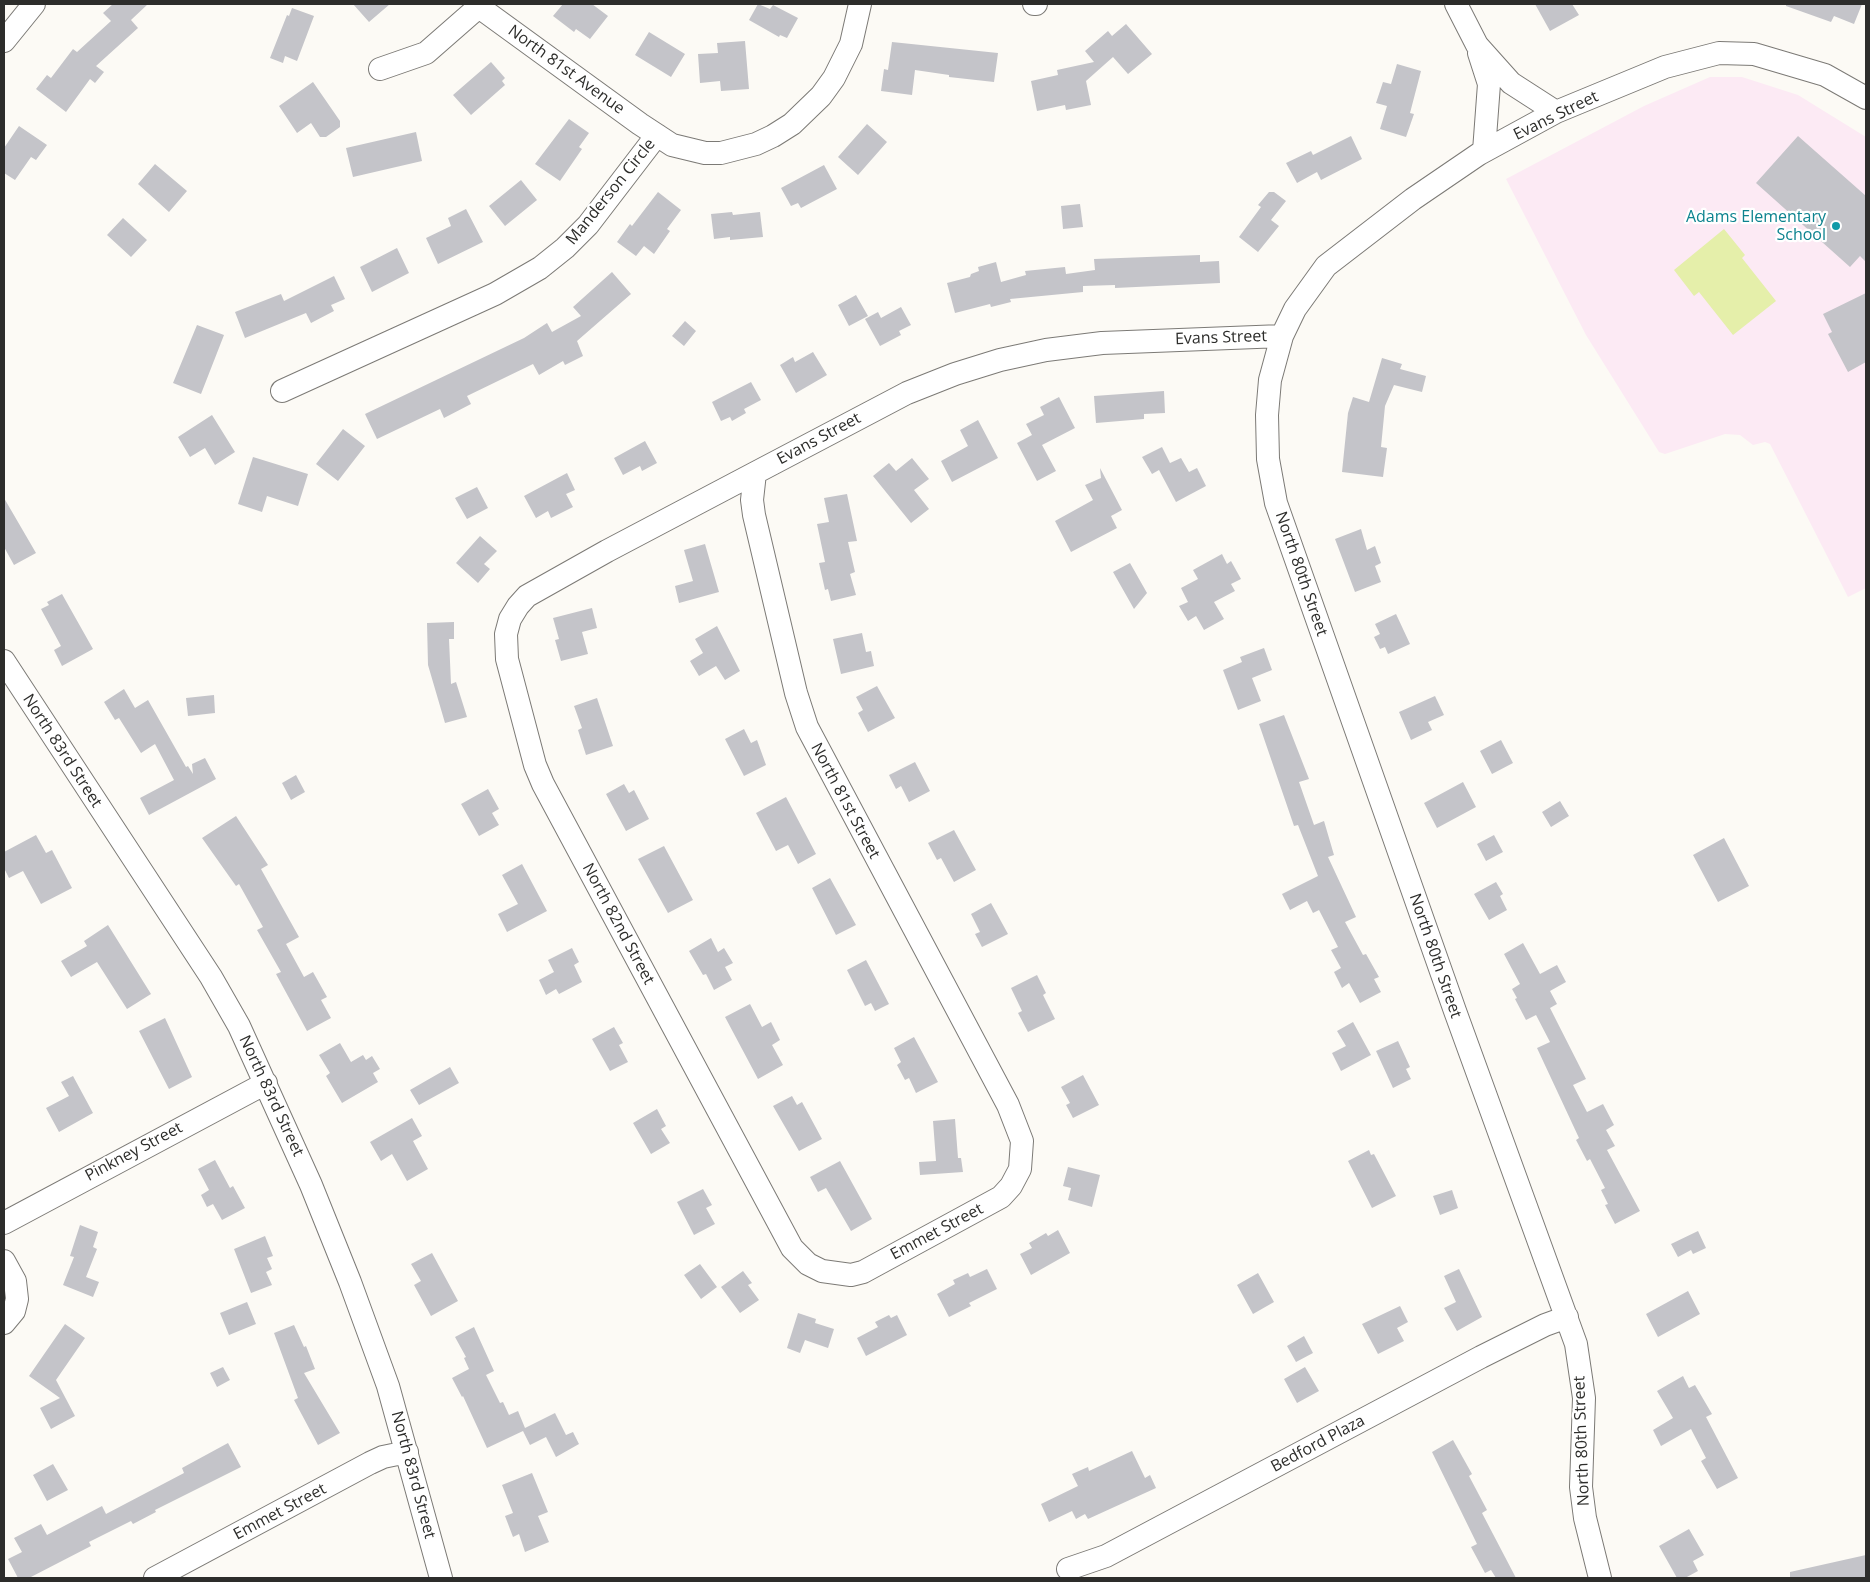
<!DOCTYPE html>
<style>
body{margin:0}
#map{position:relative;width:1870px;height:1582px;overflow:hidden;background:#fcfaf5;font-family:"Open Sans",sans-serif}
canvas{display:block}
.frame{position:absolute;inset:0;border:5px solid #2d2d2b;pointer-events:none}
</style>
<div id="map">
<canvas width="1870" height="1582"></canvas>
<div class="frame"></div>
</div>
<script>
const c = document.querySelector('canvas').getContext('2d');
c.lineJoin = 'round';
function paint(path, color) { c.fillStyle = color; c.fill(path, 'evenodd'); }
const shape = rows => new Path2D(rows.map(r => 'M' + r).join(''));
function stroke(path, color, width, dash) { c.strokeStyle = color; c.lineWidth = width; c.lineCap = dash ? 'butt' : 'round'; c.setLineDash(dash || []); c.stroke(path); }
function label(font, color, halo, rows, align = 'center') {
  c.font = font + ' "Open Sans",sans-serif'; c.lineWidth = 4.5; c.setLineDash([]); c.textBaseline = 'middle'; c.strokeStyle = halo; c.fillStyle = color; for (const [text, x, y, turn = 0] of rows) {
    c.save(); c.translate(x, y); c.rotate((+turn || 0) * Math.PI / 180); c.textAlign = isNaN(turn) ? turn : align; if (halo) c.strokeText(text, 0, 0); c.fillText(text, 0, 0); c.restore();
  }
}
const education = shape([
 [1710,77,1742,77,1798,95,1866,137,1866,588,1848,597,1770,444,1765,442,1753,445,1740,435,1725,434,1665,454,1659,452,1586,335,1506,179,1644,106]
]);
const green = shape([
 [1724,229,1745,255,1742,258,1776,301,1733,335,1699,292,1694,296,1674,270]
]);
const building = shape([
 [113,4,148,4,131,20,138,28,96,66,104,72,95,83,90,79,66,112,36,89,47,75,51,78,73,49,77,52,111,21,103,13],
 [353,4,390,4,369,22],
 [563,4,592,4,608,16,590,39,576,29,574,32,553,16],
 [758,4,770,9,773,5,798,18,787,38,780,35,779,37,749,20],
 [1535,4,1572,4,1579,15,1550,31],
 [1786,4,1862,4,1854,24,1834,16,1831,22,1786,6],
 [292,8,314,16,297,61,285,56,283,63,270,58,287,15,289,16],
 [1126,24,1152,54,1128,74,1113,57,1086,81,1091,105,1066,110,1065,105,1037,111,1031,81,1058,75,1057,70,1094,62,1085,51,1108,31,1112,36],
 [649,32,685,54,671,77,635,55],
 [745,41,749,89,721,91,720,81,700,83,698,54,718,53,717,43],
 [892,42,998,53,994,82,949,77,949,75,915,70,912,95,881,91,884,69,888,70],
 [491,62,505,78,502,81,505,85,471,115,453,95],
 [1397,64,1421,71,1410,113,1414,114,1406,137,1380,129,1387,106,1376,103,1383,82,1391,84],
 [313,82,340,121,340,127,326,137,320,137,311,123,297,133,279,106],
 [569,119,589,133,579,147,582,149,560,181,535,164],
 [867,124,887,142,858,175,838,157],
 [19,126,47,145,36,160,31,157,15,180,4,173,4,148],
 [416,132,422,161,353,177,346,148],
 [1351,136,1362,159,1321,180,1317,172,1297,183,1286,163,1311,151,1313,155],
 [1798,136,1866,196,1866,262,1860,256,1850,267,1756,183],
 [155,164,187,191,169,212,138,184],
 [824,165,837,189,801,208,798,203,791,206,781,188],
 [521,180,537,200,505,226,489,206],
 [658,192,681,210,667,229,670,231,654,254,644,246,636,256,617,242,630,224,632,226],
 [1269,192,1274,192,1286,201,1271,220,1279,226,1258,252,1239,237,1261,207,1258,205],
 [1080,204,1083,227,1063,229,1061,206],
 [466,209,483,242,438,264,426,238,451,226,448,218],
 [732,212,733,215,760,212,763,237,730,240,730,237,714,239,711,214],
 [123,218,147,240,131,257,107,235],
 [397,248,409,273,372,292,360,267],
 [1200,255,1200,262,1219,261,1220,283,1115,288,1115,285,1083,286,1083,292,1010,299,1011,302,991,307,990,304,955,313,947,283,970,277,971,274,979,271,978,267,996,262,1001,282,1026,275,1025,271,1065,267,1066,274,1095,270,1094,259],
 [612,272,631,294,577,341,583,356,565,365,563,361,539,375,533,364,467,396,471,404,444,418,440,409,377,439,365,414,524,338,547,323,552,332,581,316,573,307],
 [334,276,345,299,331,305,334,311,311,323,306,313,245,338,235,312,281,294,284,301],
 [1866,293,1866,362,1848,372,1828,334,1832,332,1823,314],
 [856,295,868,316,849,326,838,305],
 [901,307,911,325,899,331,901,335,880,346,865,319,878,312,881,318],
 [685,321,696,331,684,346,672,336],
 [197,325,224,335,201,394,173,383],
 [813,352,827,375,796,393,780,365,793,357,795,362],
 [1382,358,1402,364,1400,369,1426,376,1422,392,1394,385,1385,406,1381,447,1387,448,1383,477,1342,472,1348,413,1353,397,1369,402],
 [751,382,761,400,744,409,746,413,732,421,730,417,721,421,712,402],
 [1164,391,1165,413,1144,414,1144,419,1096,423,1094,396],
 [1059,397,1075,428,1042,445,1056,471,1037,481,1017,443,1032,435,1026,424,1044,415,1040,407],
 [212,415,235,452,215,465,205,448,190,457,178,437],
 [978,420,998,458,952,482,941,461,968,446,960,430],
 [343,429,365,446,338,481,316,464],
 [645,441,657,463,642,471,640,466,623,475,614,458],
 [1162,447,1170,463,1181,458,1189,472,1197,468,1206,486,1176,502,1159,470,1152,474,1142,457],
 [253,457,308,474,298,506,267,496,262,512,238,504],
 [912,458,929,479,914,490,929,509,911,523,873,476,889,463,896,471],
 [1100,468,1122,510,1111,516,1117,528,1071,552,1055,521,1093,500,1085,485,1101,478],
 [567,473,575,490,566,494,573,507,551,518,548,511,536,518,524,496],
 [477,487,488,508,467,519,455,498],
 [847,494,857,541,848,542,855,572,850,574,856,595,831,601,828,589,825,590,819,563,825,562,817,524,829,522,824,498],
 [4,498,36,553,14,565,4,547],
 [1361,529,1367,550,1375,546,1381,563,1375,566,1381,582,1355,592,1335,539],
 [480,536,497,551,484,564,490,569,478,583,456,563],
 [705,544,719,592,679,603,675,586,693,581,684,550],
 [1222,554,1227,564,1231,561,1241,579,1231,584,1235,591,1214,602,1224,619,1204,630,1196,616,1188,621,1179,606,1188,602,1181,588,1198,579,1193,570],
 [1130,563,1147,593,1134,609,1113,572],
 [62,594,93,649,62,666,54,650,61,646,41,609,49,605,47,602],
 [592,608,597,628,582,632,588,654,561,661,555,640,559,639,553,618],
 [1396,614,1410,644,1388,654,1385,647,1380,649,1374,637,1380,634,1375,624],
 [454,622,454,639,449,639,451,684,456,682,467,717,445,723,428,665,427,623],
 [717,626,740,671,725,680,716,666,699,676,690,661,703,653,695,639],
 [862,633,866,652,871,651,874,666,841,674,833,639],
 [1264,648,1272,670,1252,678,1261,701,1238,710,1223,670,1242,662,1240,657],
 [877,686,895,718,868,732,858,713,863,710,856,697],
 [124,689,135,708,148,700,186,767,188,766,193,774,192,764,205,758,216,779,149,815,140,798,174,780,155,744,141,753,119,718,115,720,104,702],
 [214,695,215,713,188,716,186,698],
 [1435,696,1444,715,1428,722,1432,730,1411,740,1399,712],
 [597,698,613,746,586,755,578,730,582,728,574,706],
 [1284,715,1309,779,1299,782,1314,825,1324,821,1334,855,1328,857,1356,917,1345,922,1363,955,1366,954,1379,977,1374,979,1381,992,1360,1003,1349,983,1342,988,1334,972,1341,968,1331,950,1338,947,1319,910,1313,913,1307,901,1290,910,1282,894,1318,876,1298,825,1294,826,1259,724],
 [744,729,751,743,757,740,766,765,744,776,725,739],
 [1501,740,1513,763,1492,774,1480,751],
 [915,762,930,791,909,802,901,786,896,789,889,775],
 [296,775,305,792,291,800,282,783],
 [1463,782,1476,807,1437,828,1424,803],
 [624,784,629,793,634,790,649,819,626,831,606,794],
 [488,789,499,809,492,813,499,825,479,836,461,804],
 [786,797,816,854,798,864,788,845,776,851,756,813],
 [1560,801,1569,816,1551,827,1542,812],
 [236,816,268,865,261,869,299,937,286,944,304,977,313,972,327,997,321,1000,331,1018,307,1031,276,974,281,972,257,930,263,927,239,884,236,886,202,838],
 [954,830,976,870,954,882,941,858,937,860,928,843],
 [36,835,46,853,52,850,72,888,41,904,23,871,9,878,4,868,4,852],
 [1494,835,1503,852,1486,861,1477,844],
 [1724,838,1749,886,1718,902,1693,855],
 [664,846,693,900,668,913,638,859],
 [522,864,547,911,507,932,498,914,518,904,502,875],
 [830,878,856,925,836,935,812,888],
 [1496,882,1503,894,1500,896,1507,910,1489,920,1474,894],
 [991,903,1008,934,982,947,975,934,980,932,971,914],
 [108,925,151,994,127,1009,97,962,71,977,61,961,87,946,84,941],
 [711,938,718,952,724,948,733,963,725,967,732,980,714,990,706,974,703,975,689,951],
 [1523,943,1540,974,1557,965,1566,982,1550,991,1557,1004,1550,1008,1586,1079,1573,1085,1587,1112,1603,1104,1614,1125,1606,1130,1615,1146,1607,1150,1640,1211,1615,1224,1605,1205,1608,1204,1601,1190,1605,1188,1590,1159,1587,1161,1576,1140,1579,1138,1537,1048,1550,1042,1536,1015,1526,1020,1515,999,1517,998,1512,989,1520,984,1504,954],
 [572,948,579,962,574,965,582,982,559,994,556,989,546,995,539,980,554,972,548,960],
 [866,960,889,1004,875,1011,871,1003,865,1006,847,970],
 [1037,975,1046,993,1043,995,1055,1019,1028,1032,1018,1013,1022,1011,1011,988],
 [750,1004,762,1027,771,1022,780,1040,772,1045,783,1065,758,1079,725,1017],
 [165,1018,192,1077,169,1089,139,1031],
 [1353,1022,1371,1055,1341,1071,1332,1053,1346,1046,1337,1031],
 [614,1027,623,1043,619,1045,628,1062,610,1071,592,1039],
 [914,1037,938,1082,916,1093,909,1078,905,1080,897,1065,901,1062,894,1048],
 [1398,1041,1410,1067,1406,1069,1411,1079,1393,1088,1376,1051],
 [340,1043,351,1062,363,1055,366,1060,372,1056,380,1069,373,1073,378,1082,342,1103,326,1076,330,1073,319,1055],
 [450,1067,459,1083,419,1105,410,1090],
 [1083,1075,1099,1105,1073,1118,1066,1105,1070,1103,1061,1087],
 [73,1076,93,1113,59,1132,46,1108,69,1096,61,1082],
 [792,1096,797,1105,802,1102,822,1139,799,1151,773,1106],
 [657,1109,666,1126,661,1129,670,1143,651,1154,633,1123],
 [412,1118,422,1136,413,1141,428,1169,407,1181,392,1154,381,1161,370,1142],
 [955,1119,958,1158,961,1158,963,1172,920,1175,919,1162,936,1161,933,1121],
 [1369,1150,1371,1155,1374,1154,1396,1196,1372,1208,1348,1161],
 [215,1160,230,1188,233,1186,245,1208,222,1220,213,1204,207,1207,201,1195,209,1190,198,1169],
 [840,1161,872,1219,851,1231,826,1188,818,1192,810,1177],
 [1068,1167,1100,1175,1092,1207,1068,1200,1071,1188,1063,1186],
 [703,1189,712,1205,706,1208,715,1224,694,1235,677,1202],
 [1452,1190,1458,1208,1440,1215,1433,1196],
 [80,1225,98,1232,93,1247,97,1249,86,1277,99,1282,93,1297,63,1285,74,1257,70,1256],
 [1058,1230,1070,1253,1031,1275,1020,1254,1032,1248,1029,1243,1046,1233,1048,1236],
 [1698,1231,1706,1248,1693,1254,1691,1250,1678,1257,1671,1244],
 [265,1236,273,1256,267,1258,272,1269,266,1272,272,1285,251,1293,234,1249],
 [432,1253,458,1301,431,1316,414,1285,421,1281,411,1264],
 [700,1264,717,1287,701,1299,684,1275],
 [987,1269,997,1289,969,1303,971,1306,949,1317,937,1294,955,1284,953,1280,968,1273,970,1277],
 [1459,1269,1482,1317,1457,1331,1444,1308,1456,1302,1444,1276],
 [743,1271,752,1283,748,1285,759,1300,740,1313,721,1287],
 [1258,1273,1274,1302,1253,1314,1237,1285],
 [1688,1291,1700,1314,1658,1337,1646,1314],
 [247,1302,256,1324,229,1335,220,1313],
 [1400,1306,1408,1322,1397,1328,1404,1341,1378,1354,1362,1324],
 [798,1313,816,1319,815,1323,834,1329,828,1348,805,1340,800,1353,787,1348],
 [889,1315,891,1318,897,1315,907,1335,866,1356,857,1338,878,1327,875,1322],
 [65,1324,85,1338,56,1380,75,1416,51,1429,40,1408,60,1398,29,1376],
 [294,1325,304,1347,306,1346,315,1369,304,1373,340,1433,318,1445,294,1400,298,1398,274,1333],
 [474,1327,494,1371,486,1375,500,1403,503,1402,509,1415,518,1411,525,1428,555,1413,566,1435,573,1432,579,1444,556,1457,546,1437,530,1445,523,1431,487,1448,463,1396,462,1397,452,1378,469,1369,464,1358,466,1357,455,1337],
 [1304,1336,1313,1353,1296,1362,1287,1346],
 [223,1367,230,1380,217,1387,210,1373],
 [1305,1367,1319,1391,1297,1403,1284,1379],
 [1683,1376,1689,1388,1695,1385,1712,1414,1706,1417,1738,1478,1717,1489,1701,1461,1706,1458,1691,1429,1661,1446,1653,1430,1673,1418,1657,1391],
 [1453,1440,1472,1474,1469,1476,1487,1510,1482,1513,1516,1578,1496,1578,1491,1570,1485,1573,1471,1547,1477,1544,1432,1452],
 [228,1443,241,1467,155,1510,156,1512,133,1524,131,1521,89,1542,91,1546,29,1578,18,1578,8,1559,22,1552,14,1538,41,1524,47,1535,102,1506,106,1514,184,1473,182,1468],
 [1132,1451,1145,1478,1150,1475,1156,1488,1088,1519,1085,1514,1076,1519,1072,1511,1049,1522,1041,1504,1078,1486,1072,1474,1088,1467,1089,1471],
 [53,1464,68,1490,47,1501,33,1475],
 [532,1473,548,1512,538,1516,549,1542,525,1552,519,1534,513,1537,505,1516,513,1513,502,1485],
 [1689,1529,1704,1555,1693,1561,1698,1571,1685,1578,1677,1578,1659,1546],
 [1866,1555,1866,1578,1790,1578,1790,1572]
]);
const minor = shape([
 [475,4,640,124,672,145,705,153,721,153,756,144,773,136,792,124,821,96,834,78,851,44,860,4],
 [1034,4,1036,4],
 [1456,4,1477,45,1511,83,1556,112],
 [4,41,34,4],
 [1479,53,1489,84,1484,151],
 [380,69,426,53,482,4],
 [1282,336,1270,380,1267,415,1268,459,1276,503,1455,1011,1576,1344,1584,1398,1581,1487,1585,1518,1600,1578],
 [282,391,495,294,540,268,565,248,588,225,657,135],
 [755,473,752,500,754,515,796,693,807,727,1008,1105,1022,1141,1020,1169,1011,1186,1001,1197,863,1272,851,1275,822,1271,808,1264,792,1248,543,784,535,765,507,659,506,634,510,619,518,606,527,596,607,551,755,473,907,393,955,374,1000,360,1046,350,1102,343,1282,336,1295,309,1326,266,1413,199,1479,154,1556,112,1665,67,1719,53,1754,54,1825,75,1866,98],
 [4,661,211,977,239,1026,311,1185,350,1282,388,1386,441,1578],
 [4,1223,266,1083],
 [4,1261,15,1281,17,1299,14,1311,4,1323],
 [1068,1569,1106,1556,1481,1357,1545,1325,1567,1317],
 [155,1578,370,1463,383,1457,407,1452]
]);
const markers = [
 [1836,226,5,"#0f9aa8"]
];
const streetNames = [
 ["North 81st Avenue",566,70,36],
 ["Evans Street",1556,116,-26],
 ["Manderson Circle",611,192,-51],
 ["Evans Street",1221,338,-2],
 ["Evans Street",819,439,-28],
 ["North 80th Street",1301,574,71],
 ["North 83rd Street",62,751,57],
 ["North 81st Street",845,801,62],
 ["North 82nd Street",618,924,62],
 ["North 80th Street",1435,956,71],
 ["North 83rd Street",271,1096,65],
 ["Pinkney Street",134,1152,-28],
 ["Emmet Street",937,1232,-28],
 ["North 80th Street",1582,1441,-92],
 ["Bedford Plaza",1318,1444,-28],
 ["North 83rd Street",413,1475,75],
 ["Emmet Street",280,1512,-28]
];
const cultureNames = [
 ["Adams Elementary",1826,217],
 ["School",1826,235]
];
paint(education, '#fceaf4');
paint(green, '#e5efaa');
paint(building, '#c4c4c9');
stroke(minor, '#7c7a76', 24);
stroke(minor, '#fff', 22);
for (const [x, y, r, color] of markers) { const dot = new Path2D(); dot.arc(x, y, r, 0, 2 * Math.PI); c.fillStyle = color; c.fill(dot); stroke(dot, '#fff', 2); }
label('16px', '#2d2d2b', '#fff', streetNames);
label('16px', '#0d838f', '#fff', cultureNames, 'right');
</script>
